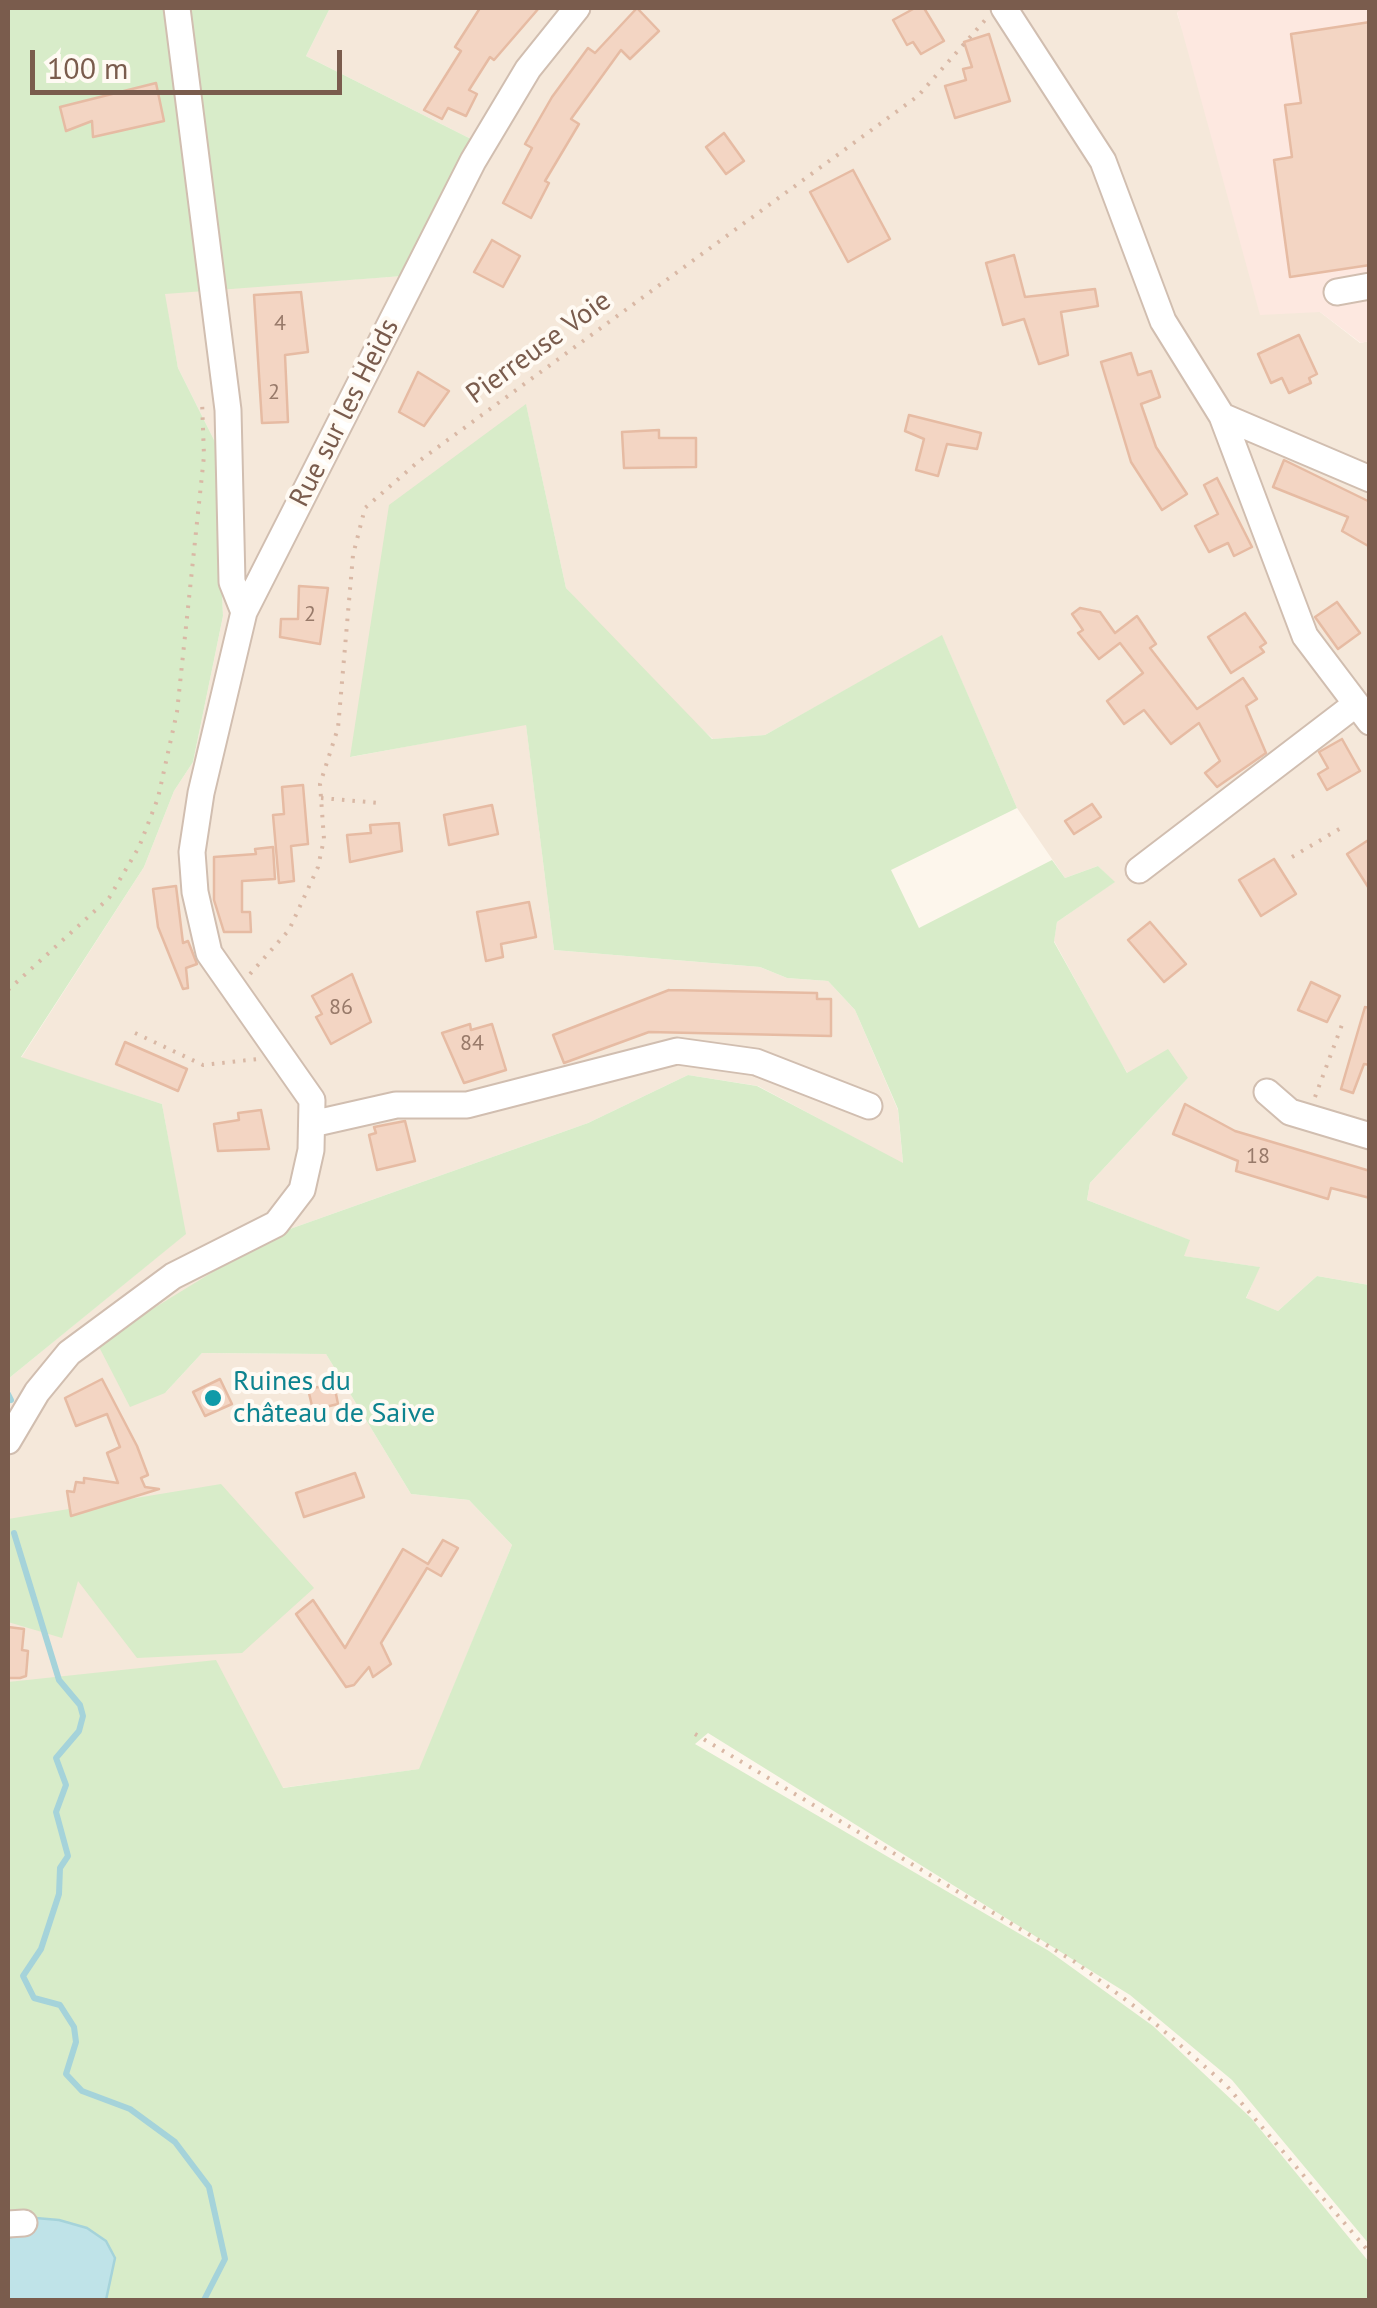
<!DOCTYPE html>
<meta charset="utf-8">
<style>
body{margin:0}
#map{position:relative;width:1377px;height:2308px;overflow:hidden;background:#fdf6ec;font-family:"PT Sans",sans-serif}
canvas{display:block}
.frame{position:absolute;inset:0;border:10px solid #7a5c4d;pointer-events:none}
.scale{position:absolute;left:30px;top:50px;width:312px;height:45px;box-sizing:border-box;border:5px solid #7a5c4d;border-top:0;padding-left:12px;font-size:30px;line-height:35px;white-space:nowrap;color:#7a5c4d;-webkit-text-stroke:8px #fffaf3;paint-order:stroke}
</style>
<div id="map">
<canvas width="1377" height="2308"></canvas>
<div class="frame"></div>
<div class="scale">100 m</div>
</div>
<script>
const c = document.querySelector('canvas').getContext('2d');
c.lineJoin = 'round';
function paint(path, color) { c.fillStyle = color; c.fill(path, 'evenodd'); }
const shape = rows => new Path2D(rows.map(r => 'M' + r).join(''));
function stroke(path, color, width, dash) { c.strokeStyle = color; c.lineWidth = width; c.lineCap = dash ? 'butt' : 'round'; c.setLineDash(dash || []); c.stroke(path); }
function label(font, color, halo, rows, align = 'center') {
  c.font = font + ' "PT Sans",sans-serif'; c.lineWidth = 8; c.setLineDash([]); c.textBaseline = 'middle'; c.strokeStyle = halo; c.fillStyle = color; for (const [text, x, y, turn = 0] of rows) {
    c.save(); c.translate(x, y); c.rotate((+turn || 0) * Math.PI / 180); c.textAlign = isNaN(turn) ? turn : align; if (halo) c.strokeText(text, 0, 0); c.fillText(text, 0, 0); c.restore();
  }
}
const residential = shape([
 [330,8,1185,8,1177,13,1204,98,1320,312,1360,343,1369,341,1369,1285,1317,1276,1278,1311,1246,1299,1259,1267,1183,1256,1189,1240,1087,1200,1090,1183,1188,1078,1128,1074,1118,1058,1054,941,1057,922,1114,882,1098,866,1065,878,1017,808,942,636,765,735,713,739,647,680,566,588,526,405,351,757,526,724,554,950,760,967,787,978,828,981,855,1010,898,1110,903,1164,758,1086,688,1075,588,1123,273,1235,165,1393,202,1353,326,1354,411,1494,469,1500,512,1545,420,1769,282,1788,8,1682,8,1379,185,1234,162,1104,21,1058,144,867,174,791,193,762,223,616,216,444,178,368,164,293,402,276,473,140,306,56]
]);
const commercial = shape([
 [1185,8,1369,8,1369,341,1361,343,1320,312,1260,315,1177,12]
]);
const green = shape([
 [8,8,330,8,306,56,473,140,403,276,165,294,178,368,216,444,223,616,193,762,174,791,144,867,21,1057,162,1104,186,1234,8,1379],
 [526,404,566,588,712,739,765,735,942,635,1017,808,891,870,919,928,1052,860,1065,878,1098,866,1115,882,1057,922,1054,942,1127,1073,1168,1049,1188,1078,1090,1183,1087,1200,1190,1240,1184,1256,1260,1267,1246,1298,1278,1311,1317,1276,1369,1285,1369,2244,1232,2080,1130,1995,708,1733,695,1744,1049,1951,1153,2026,1251,2118,1369,2262,1369,2300,106,2300,112,2275,19,2235,8,2238,8,1682,216,1660,283,1788,419,1769,512,1545,469,1500,411,1494,326,1354,202,1353,165,1393,130,1407,97,1343,273,1235,588,1123,688,1075,757,1086,903,1163,898,1109,855,1010,828,981,787,978,760,967,554,950,526,725,350,757,389,505],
 [221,1484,314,1588,242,1653,137,1658,78,1581,62,1638,8,1622,8,1519]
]);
const water = shape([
 [24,2217,59,2220,87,2228,106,2241,115,2258,106,2300,8,2300,8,2238,19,2235,24,2217]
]);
const stream = shape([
 [8,1394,11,1400],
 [14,1533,59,1680,80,1705,83,1716,79,1731,56,1758,66,1785,56,1812,68,1856,60,1868,59,1894,41,1949,23,1976,34,1998,60,2005,74,2027,76,2042,66,2074,82,2091,130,2109,175,2142,209,2187,225,2259,204,2300]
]);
const building = shape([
 [480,8,539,8,494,60,490,57,469,90,477,94,466,116,448,108,442,119,424,110,461,51,455,47,480,8],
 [637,8,659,31,630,59,621,50,571,119,579,124,545,181,549,183,531,218,503,203,532,148,525,144,552,97,588,48,595,53,637,8],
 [915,8,924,8,944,41,921,54,913,42,907,45,893,20,915,8],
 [1370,22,1370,265,1290,277,1274,160,1292,157,1285,105,1301,103,1291,34,1370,22],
 [989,34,1010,101,955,118,945,86,966,80,963,69,972,67,964,42,989,34],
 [156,83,164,121,93,137,92,121,66,131,60,107,156,83],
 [724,133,744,161,726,174,706,147,724,133],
 [853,170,890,239,848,262,810,192,853,170],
 [492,240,520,256,503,287,474,272,492,240],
 [1014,255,1025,297,1095,289,1098,306,1061,312,1068,355,1039,364,1024,319,1003,325,986,263,1014,255],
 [301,292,308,352,285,355,288,422,262,423,254,295,301,292],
 [1299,335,1317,374,1309,378,1311,383,1289,393,1282,378,1271,383,1258,354,1299,335],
 [1131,353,1138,375,1151,371,1160,397,1141,404,1156,447,1187,494,1162,510,1131,462,1101,362,1131,353],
 [418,372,449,391,424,426,399,412,418,372],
 [909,415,981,433,977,449,947,444,938,476,916,470,924,439,905,431,909,415],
 [659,430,659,438,696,438,696,467,624,468,622,432,659,430],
 [1284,460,1370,502,1370,547,1342,531,1348,517,1273,487,1284,460],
 [1217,478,1252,547,1234,556,1228,543,1209,552,1195,526,1218,514,1204,485,1217,478],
 [299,586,328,588,320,644,280,637,281,619,298,619,299,586],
 [1337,602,1360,633,1338,649,1315,617,1337,602],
 [1080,608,1100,612,1115,633,1137,616,1156,644,1150,648,1197,709,1243,678,1257,699,1246,706,1266,753,1217,787,1205,773,1220,761,1199,723,1171,744,1144,710,1124,724,1107,701,1143,673,1120,643,1099,659,1078,633,1083,630,1072,614,1080,608],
 [1245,613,1266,643,1260,647,1264,652,1231,673,1208,637,1245,613],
 [1342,739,1360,771,1327,790,1318,774,1328,768,1319,752,1342,739],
 [303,785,308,844,291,846,294,881,279,883,273,815,284,814,282,787,303,785],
 [1092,804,1101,817,1074,834,1065,821,1092,804],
 [492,805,498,834,449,845,444,815,492,805],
 [399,823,402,851,350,862,347,835,371,833,370,825,399,823],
 [1370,839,1370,890,1347,854,1370,839],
 [273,847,275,879,242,881,242,912,250,912,251,932,224,932,214,900,214,857,256,854,255,849,273,847],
 [1274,859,1296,894,1261,916,1239,880,1274,859],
 [176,886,183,943,188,941,197,964,186,968,188,988,183,989,158,927,153,889,176,886],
 [529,902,536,937,501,944,503,957,486,961,477,912,529,902],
 [1150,922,1186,964,1164,982,1128,940,1150,922],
 [352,974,371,1022,331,1044,316,1017,322,1014,312,996,352,974],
 [1311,982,1340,996,1327,1022,1298,1010,1311,982],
 [669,990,817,993,817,999,831,999,831,1036,649,1032,564,1063,553,1035,669,990],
 [1365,1007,1370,1008,1370,1065,1364,1064,1353,1093,1341,1089,1365,1007],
 [470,1024,471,1030,492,1024,506,1070,464,1083,442,1033,470,1024],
 [125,1042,187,1069,178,1091,116,1064,125,1042],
 [1185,1104,1235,1131,1370,1171,1370,1198,1331,1188,1328,1199,1236,1171,1238,1161,1173,1134,1185,1104],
 [261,1110,269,1149,218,1151,214,1124,239,1120,238,1113,261,1110],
 [405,1121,415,1161,377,1170,369,1135,376,1133,374,1127,405,1121],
 [102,1379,137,1446,148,1475,141,1478,145,1487,159,1489,71,1516,67,1491,74,1492,76,1482,84,1483,84,1478,118,1483,107,1453,120,1447,107,1414,76,1426,65,1398,102,1379],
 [220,1379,232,1404,205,1416,193,1392,220,1379],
 [334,1384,338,1404,313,1410,308,1389,334,1384],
 [355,1473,364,1497,304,1517,296,1493,355,1473],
 [443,1540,458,1548,441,1576,427,1568,381,1643,391,1664,373,1677,369,1667,354,1685,346,1687,296,1614,313,1600,345,1648,403,1549,428,1564,443,1540],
 [8,1627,24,1629,22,1650,28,1651,26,1676,20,1678,8,1678,8,1627]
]);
const path = shape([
 [321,798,379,803],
 [1292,857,1346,825],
 [250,974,289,930,318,867,324,839,320,784,338,728,353,555,365,508,419,461,918,96,986,19],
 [8,990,109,898,139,847,158,798,177,712,204,456,202,400],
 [135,1033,203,1065,258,1059],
 [1315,1097,1343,1022],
 [695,1734,1075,1962,1142,2012,1226,2085,1370,2253]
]);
const minor = shape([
 [177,8,228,410,232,582,244,612],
 [1004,8,1103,161,1163,321,1222,416,1370,479],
 [1337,292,1370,286],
 [1222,416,1305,636,1370,722],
 [1139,870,1356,704],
 [1267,1092,1290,1112,1370,1136],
 [312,1124,396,1105,467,1105,677,1051,756,1062,869,1106],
 [8,1441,37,1392,69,1353,173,1276,276,1224,302,1190,311,1150,312,1100,209,953,195,892,192,852,201,793,244,612,473,161,528,69,577,8],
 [8,2224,24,2223]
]);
const markers = [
 [213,1398,10,"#0f9aa8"]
];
const numberNames = [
 ["4",280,324],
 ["2",274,393],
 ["2",310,615],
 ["86",341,1008],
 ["84",472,1044],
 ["18",1258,1157]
];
const streetNames = [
 ["Pierreuse Voie",539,348,-36],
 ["Rue sur les Heids",345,413,-63]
];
const cultureNames = [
 ["Ruines du",233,1382],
 ["château de Saive",233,1414]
];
paint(residential, '#f5e8da');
paint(commercial, '#fde8e0');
paint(green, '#d8ecc9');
paint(water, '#bfe3e8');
stroke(water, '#a5d3da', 2.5);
stroke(stream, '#a5d3da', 6);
paint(building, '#f3d5c3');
stroke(building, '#e6bba3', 2.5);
stroke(minor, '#d1beb0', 29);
stroke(path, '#d9b8a5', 4, [2.5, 8]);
stroke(minor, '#fff', 25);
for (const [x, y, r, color] of markers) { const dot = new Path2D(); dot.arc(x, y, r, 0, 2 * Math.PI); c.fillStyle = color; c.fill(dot); stroke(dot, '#fffaf3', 4); }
label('22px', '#987a6a', null, numberNames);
label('28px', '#7a5c4d', '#fffaf3', streetNames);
label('28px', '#0d838f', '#fffaf3', cultureNames, 'left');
</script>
